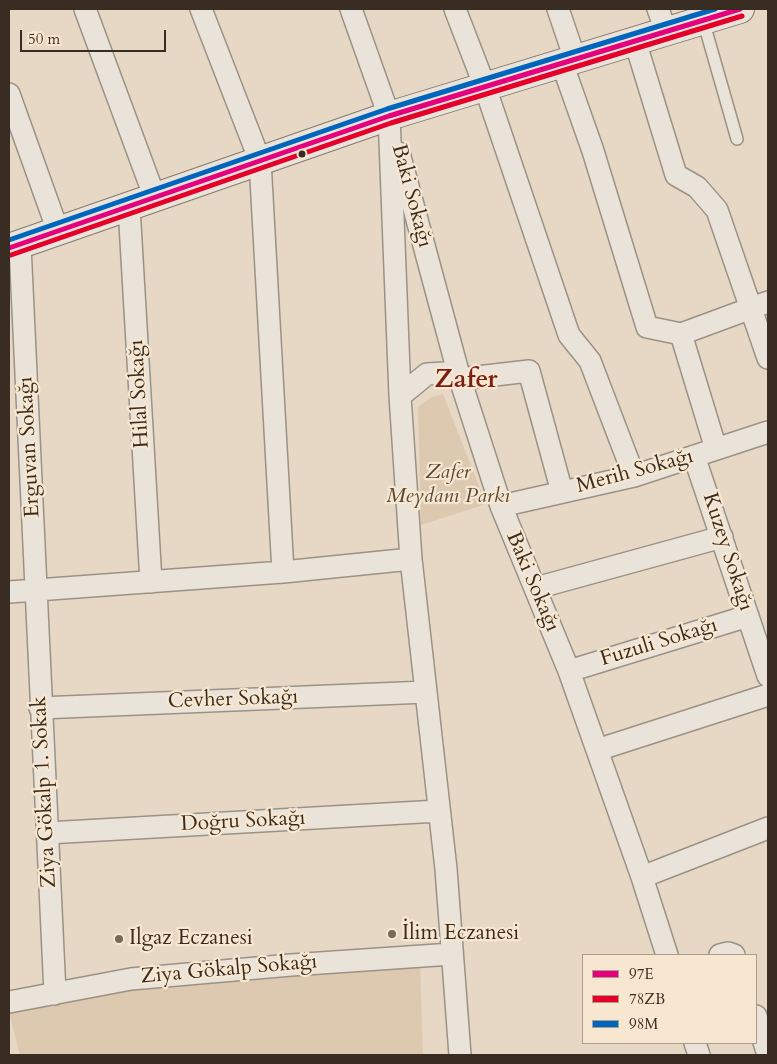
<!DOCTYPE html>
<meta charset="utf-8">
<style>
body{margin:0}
#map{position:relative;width:777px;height:1064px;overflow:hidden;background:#e6d8c4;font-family:Cardo,serif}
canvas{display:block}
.frame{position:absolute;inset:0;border:10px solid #392c22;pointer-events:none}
.legend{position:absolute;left:582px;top:954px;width:175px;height:90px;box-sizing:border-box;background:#f8e7d0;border:1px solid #ac9c8a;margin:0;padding:6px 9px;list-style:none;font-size:15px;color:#392c22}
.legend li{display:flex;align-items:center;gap:10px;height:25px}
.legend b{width:25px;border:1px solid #ac9c8a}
.scale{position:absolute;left:20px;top:30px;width:146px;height:22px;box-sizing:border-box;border:2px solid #392c22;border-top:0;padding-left:6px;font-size:15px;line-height:18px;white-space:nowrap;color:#392c22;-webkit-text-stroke:4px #f8e7d0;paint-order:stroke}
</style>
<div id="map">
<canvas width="777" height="1064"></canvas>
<div class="frame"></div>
<ul class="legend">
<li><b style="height:6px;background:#e5007d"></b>97E</li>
<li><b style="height:6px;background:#e4002b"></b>78ZB</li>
<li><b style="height:6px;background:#0065bd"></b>98M</li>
</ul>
<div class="scale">50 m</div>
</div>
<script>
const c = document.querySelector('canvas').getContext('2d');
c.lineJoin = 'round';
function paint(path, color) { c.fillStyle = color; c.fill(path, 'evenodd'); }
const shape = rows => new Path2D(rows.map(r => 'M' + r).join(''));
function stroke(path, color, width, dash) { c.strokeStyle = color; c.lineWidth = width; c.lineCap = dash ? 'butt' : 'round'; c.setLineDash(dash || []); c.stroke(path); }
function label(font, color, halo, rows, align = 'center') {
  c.font = font + ' Cardo,serif'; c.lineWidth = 4.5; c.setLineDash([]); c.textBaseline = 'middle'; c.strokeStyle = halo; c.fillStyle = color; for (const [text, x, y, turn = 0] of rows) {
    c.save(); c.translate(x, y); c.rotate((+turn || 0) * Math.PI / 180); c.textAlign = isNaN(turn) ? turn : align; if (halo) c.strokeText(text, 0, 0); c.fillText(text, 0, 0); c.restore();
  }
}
const green = shape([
 [443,394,486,504,421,525,418,407,432,397],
 [420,963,423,1055,20,1055,9,1012,131,989]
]);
const lane = shape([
 [703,20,737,139]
]);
const street = shape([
 [85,9,155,198],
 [201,9,260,161,283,572],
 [351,9,389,116,400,396,411,559,446,869,460,1055],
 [455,9,485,87,569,335,590,361,634,476],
 [558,9,575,59],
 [658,9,666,31],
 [635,41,676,175,697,187,717,210,768,358],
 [562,63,593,151,647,327,681,334,768,302],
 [9,94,58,231],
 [399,153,460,379,501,506,569,671,642,877,667,955],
 [129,207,151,582],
 [20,245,55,994],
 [681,334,716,449],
 [400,396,427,374,444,373,460,379,529,371,562,492],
 [694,456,768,676],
 [501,506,634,476,768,432],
 [536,588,722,537],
 [9,592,283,572,411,559],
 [569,671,748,616],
 [40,708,426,692],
 [597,750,768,695],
 [47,833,439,811],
 [642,877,768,828],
 [720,955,728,953,734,955],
 [9,1002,131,979,291,965,452,954],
 [756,1016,768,1055],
 [695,1043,699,1055]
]);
const secondary = shape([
 [9,248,389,116,740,9]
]);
const bus1 = shape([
 [9,248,389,116,740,9]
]);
const bus2 = shape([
 [11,255,391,123,742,16]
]);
const bus3 = shape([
 [9,240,387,109,715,9]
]);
const markers = [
 [302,154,4.5,"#392c22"],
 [392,934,5,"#76685b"],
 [119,939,5,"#76685b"]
];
const streetNames = [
 ["Baki Sokağı",411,196,75],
 ["Hilal Sokağı",140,394,-93],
 ["Erguvan Sokağı",30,447,-93],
 ["Merih Sokağı",635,472,-15],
 ["Kuzey Sokağı",727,552,72],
 ["Baki Sokağı",532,582,67],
 ["Fuzuli Sokağı",659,643,-17],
 ["Cevher Sokağı",233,700,-2],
 ["Ziya Gökalp 1. Sokak",45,792,-93],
 ["Doğru Sokağı",243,822,-3],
 ["Ziya Gökalp Sokağı",229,970,-5]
];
const parkNames = [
 ["Zafer",448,473],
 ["Meydanı Parkı",448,497]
];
const poiNames = [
 ["İlim Eczanesi",402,934],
 ["Ilgaz Eczanesi",129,939]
];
const districtNames = [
 ["Zafer",466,381]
];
paint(green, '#dcc9af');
stroke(lane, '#9b9285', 14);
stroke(street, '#9b9285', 24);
stroke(secondary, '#837a6f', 30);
stroke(lane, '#eae3d9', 11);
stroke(street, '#eae3d9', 21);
stroke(secondary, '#eae3d9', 28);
stroke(bus1, '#e5007d', 5);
stroke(bus2, '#e4002b', 5);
stroke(bus3, '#0065bd', 5);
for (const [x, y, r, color] of markers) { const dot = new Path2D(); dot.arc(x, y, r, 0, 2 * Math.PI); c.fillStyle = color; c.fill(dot); stroke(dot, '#f8e7d0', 2); }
label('21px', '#392c22', '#f8e7d0', streetNames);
label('italic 21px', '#58493b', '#f8e7d0', parkNames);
label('21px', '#392c22', '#f8e7d0', poiNames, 'left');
label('bold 26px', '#7a1f14', '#f8e7d0', districtNames);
</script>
